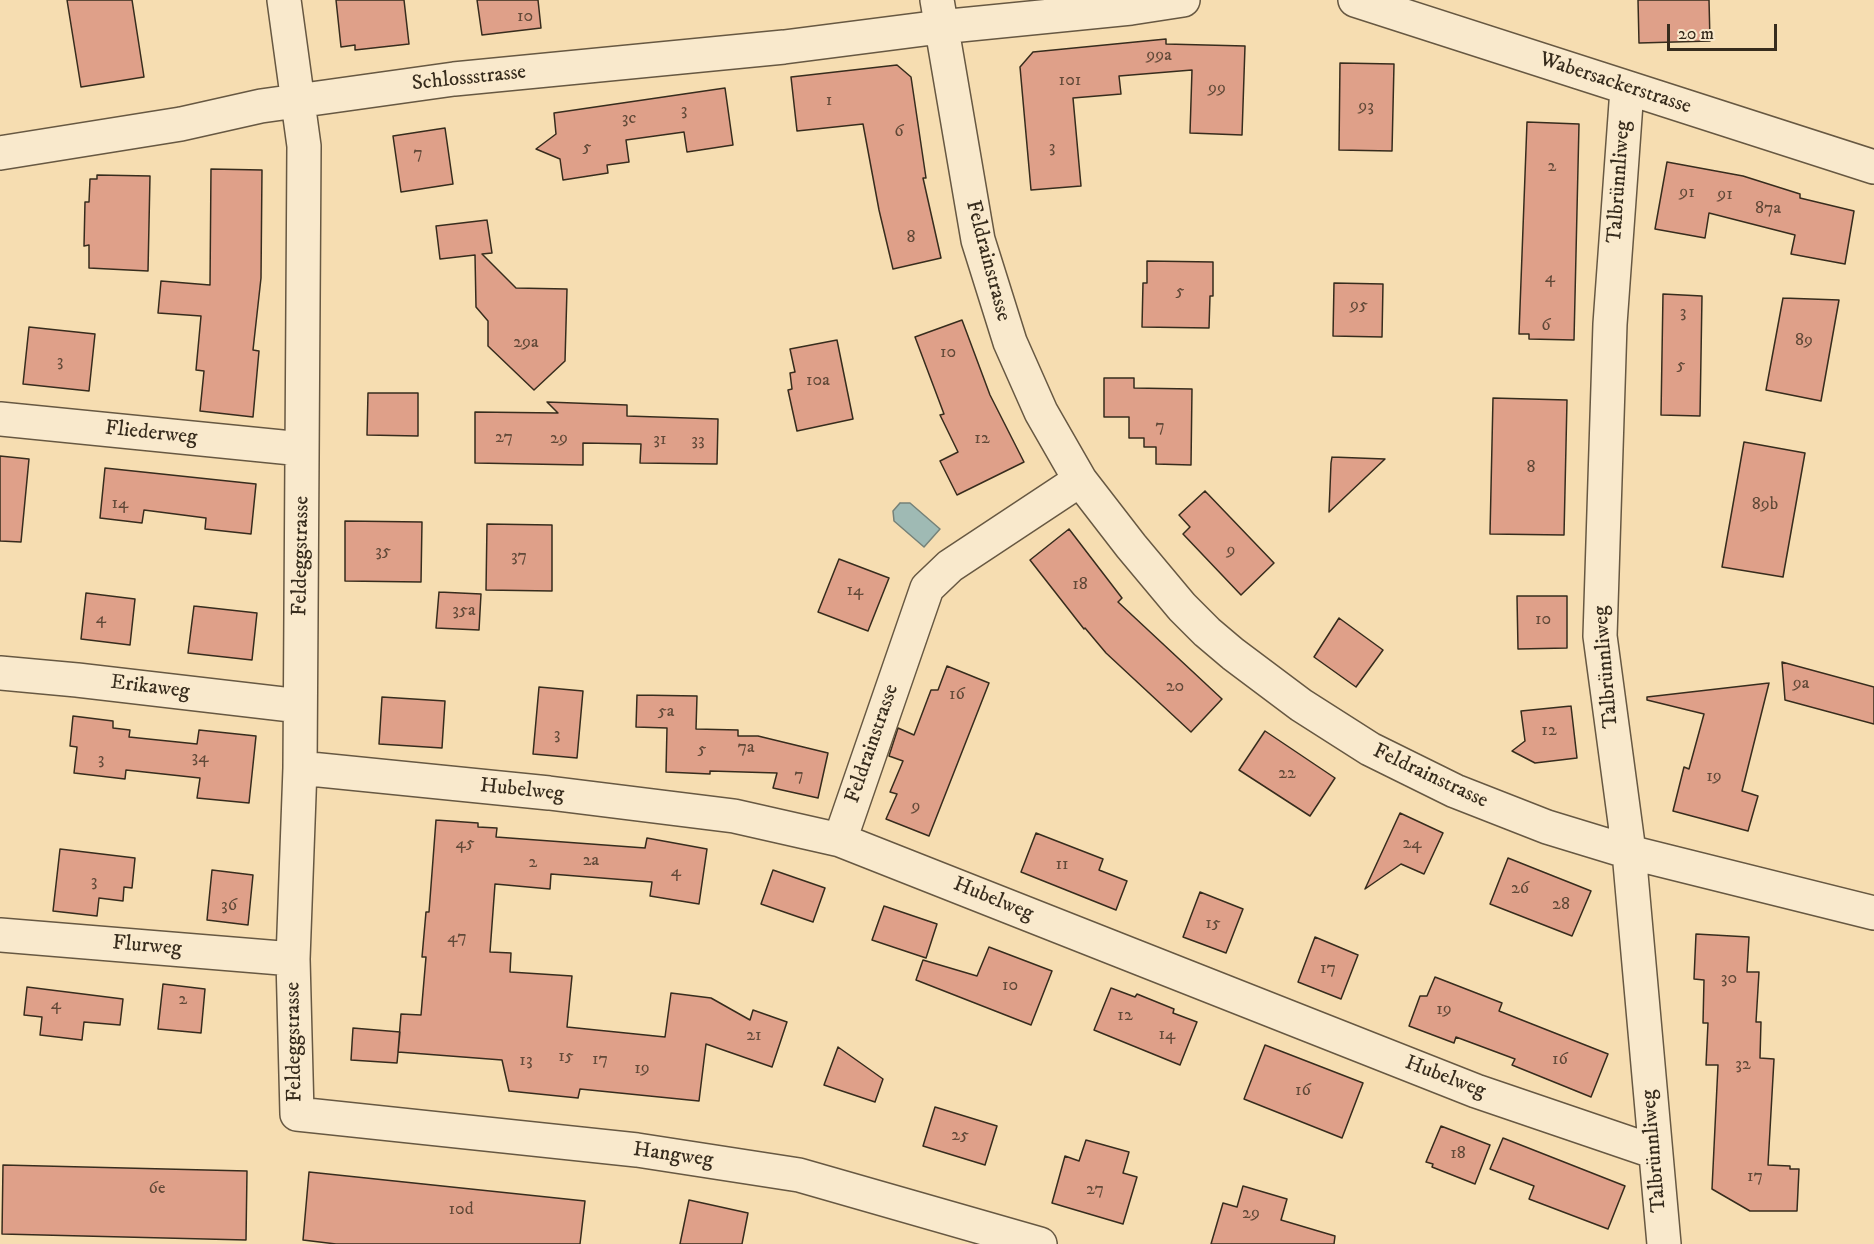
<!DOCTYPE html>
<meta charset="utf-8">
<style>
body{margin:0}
#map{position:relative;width:1874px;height:1244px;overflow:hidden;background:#f6ddb1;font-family:"IM FELL DW Pica",serif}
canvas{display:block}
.scale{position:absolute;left:1667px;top:24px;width:110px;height:27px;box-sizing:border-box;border:3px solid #372c1d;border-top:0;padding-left:8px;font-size:18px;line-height:21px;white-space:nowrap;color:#372c1d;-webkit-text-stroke:4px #f9e9cc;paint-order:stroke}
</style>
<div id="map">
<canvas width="1874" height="1244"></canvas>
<div class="scale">20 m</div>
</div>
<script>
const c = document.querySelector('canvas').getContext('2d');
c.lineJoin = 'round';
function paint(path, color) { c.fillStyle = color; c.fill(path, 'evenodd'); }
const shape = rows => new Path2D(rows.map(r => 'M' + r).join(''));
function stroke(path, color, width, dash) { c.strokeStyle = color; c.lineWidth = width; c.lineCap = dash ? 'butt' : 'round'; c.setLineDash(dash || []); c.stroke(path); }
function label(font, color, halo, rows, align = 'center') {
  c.font = font + ' "IM FELL DW Pica",serif'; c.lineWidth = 4.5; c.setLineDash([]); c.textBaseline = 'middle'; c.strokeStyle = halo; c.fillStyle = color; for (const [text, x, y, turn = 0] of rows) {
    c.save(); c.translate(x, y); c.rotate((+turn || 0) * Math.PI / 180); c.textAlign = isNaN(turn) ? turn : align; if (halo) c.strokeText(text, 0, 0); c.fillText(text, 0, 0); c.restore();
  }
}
const water = shape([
 [900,503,910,503,940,529,924,547,894,521,893,511,900,503]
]);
const building = shape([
 [67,0,132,0,144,77,81,87,67,0],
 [336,0,404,0,409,44,355,50,355,45,341,47,336,0],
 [477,0,538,0,541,28,482,35,477,0],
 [1638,0,1709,0,1710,41,1639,43,1638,0],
 [1166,39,1166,44,1245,46,1242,135,1190,133,1192,70,1119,76,1121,94,1073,98,1081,186,1031,190,1020,67,1033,52,1166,39],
 [1340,63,1394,64,1392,151,1339,150,1340,63],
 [897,65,911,77,926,178,923,178,941,258,893,269,879,210,863,124,797,131,791,77,897,65],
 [725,88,733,145,687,152,684,132,626,140,629,162,607,165,608,173,563,180,560,159,536,149,556,134,554,113,725,88],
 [1527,122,1579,124,1574,340,1529,339,1529,334,1519,334,1527,122],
 [445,128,453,184,401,192,393,136,445,128],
 [1667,162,1743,176,1800,194,1800,198,1854,211,1845,264,1791,254,1795,235,1709,213,1705,238,1655,229,1667,162],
 [211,169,262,170,261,278,253,350,259,351,253,417,200,411,204,371,196,370,201,316,158,313,161,281,210,285,211,169],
 [97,175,150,176,148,271,89,268,89,245,84,246,85,202,89,202,90,179,97,179,97,175],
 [487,220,492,253,482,254,516,288,567,289,565,361,534,390,488,346,488,321,476,307,475,255,440,259,436,226,487,220],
 [1147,261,1213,262,1213,296,1210,296,1209,328,1142,327,1143,283,1147,283,1147,261],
 [1334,283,1383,284,1382,337,1333,336,1334,283],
 [1663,294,1702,296,1700,416,1661,415,1663,294],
 [1783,298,1839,300,1821,401,1766,390,1783,298],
 [962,320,990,395,1024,462,957,495,940,461,958,452,940,415,944,414,915,337,962,320],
 [29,327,95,334,89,391,23,384,29,327],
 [837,340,853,419,797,431,788,390,792,389,790,373,795,372,790,349,837,340],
 [1104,378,1134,378,1134,388,1192,389,1191,465,1156,464,1156,447,1144,447,1144,438,1129,438,1129,417,1104,417,1104,378],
 [368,393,418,393,418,436,367,435,368,393],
 [1493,398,1567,400,1564,535,1490,534,1493,398],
 [547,402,627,405,627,416,718,419,717,464,640,463,641,444,583,443,583,465,475,463,475,412,558,413,547,402],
 [1744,442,1805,453,1783,577,1722,567,1744,442],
 [0,456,29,459,21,542,0,541,0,456],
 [1332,457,1385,459,1329,512,1331,463,1332,457],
 [105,468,256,484,251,534,205,529,206,518,144,510,142,523,100,518,105,468],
 [1205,491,1274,563,1241,595,1183,534,1190,527,1179,515,1205,491],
 [345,521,422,522,421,582,345,581,345,521],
 [487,524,552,525,552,591,486,590,487,524],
 [1069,529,1122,598,1118,602,1222,699,1191,732,1106,653,1085,628,1084,629,1030,560,1069,529],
 [839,559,889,578,868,631,818,612,839,559],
 [439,592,481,594,479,630,436,628,439,592],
 [86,593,135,599,130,645,81,639,86,593],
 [1517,596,1567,596,1567,648,1518,649,1517,596],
 [194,606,257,613,252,660,188,653,194,606],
 [1339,618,1383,650,1356,687,1314,657,1339,618],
 [1782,662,1874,687,1874,724,1785,700,1782,662],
 [947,666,989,683,929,836,886,819,897,794,890,792,903,761,889,756,898,728,914,735,931,690,938,690,947,666],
 [1769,683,1742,791,1758,796,1748,831,1673,811,1684,767,1689,769,1704,714,1647,700,1647,697,1769,683],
 [539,687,583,691,577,758,533,754,539,687],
 [637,695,697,696,696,729,738,730,738,736,758,736,828,753,818,798,773,788,777,773,710,771,710,774,666,772,667,728,636,727,637,695],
 [382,697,445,701,442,748,379,744,382,697],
 [1571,706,1577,758,1535,763,1512,751,1525,741,1521,711,1571,706],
 [73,716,113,721,113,728,130,730,129,737,197,744,199,730,256,736,249,803,197,798,200,778,126,770,125,779,74,773,77,747,70,746,73,716],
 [1265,731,1335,778,1310,816,1239,770,1265,731],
 [1400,813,1443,833,1424,874,1401,864,1365,889,1400,813],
 [436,820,478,823,478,827,497,828,496,837,645,848,647,838,707,849,699,904,650,896,652,882,551,874,550,889,495,884,490,952,511,953,510,972,572,976,567,1027,665,1037,671,993,711,998,750,1020,753,1010,787,1022,772,1067,706,1044,699,1101,580,1089,578,1098,509,1091,502,1060,398,1052,401,1014,421,1015,426,957,422,957,426,912,429,912,436,820],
 [1036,833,1103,859,1099,870,1127,881,1116,910,1021,872,1036,833],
 [60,849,135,858,132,888,124,887,123,901,99,898,97,916,53,911,60,849],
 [1508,858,1591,891,1572,936,1490,904,1508,858],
 [212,870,253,875,248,925,207,920,212,870],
 [773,870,825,888,813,922,761,904,773,870],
 [1200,892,1243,909,1226,953,1183,937,1200,892],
 [884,906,937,924,926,958,872,940,884,906],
 [1696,934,1749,937,1747,972,1759,972,1756,1022,1761,1022,1760,1058,1774,1059,1768,1165,1790,1166,1790,1169,1799,1169,1797,1211,1750,1211,1712,1189,1718,1065,1706,1065,1708,1023,1703,1023,1704,980,1694,979,1696,934],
 [1315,937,1358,955,1341,999,1298,982,1315,937],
 [989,947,1052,971,1031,1025,916,980,923,960,977,976,989,947],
 [1435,977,1502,1003,1499,1011,1608,1054,1591,1097,1512,1065,1515,1059,1456,1037,1454,1043,1409,1026,1420,996,1427,996,1435,977],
 [163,984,205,989,201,1033,158,1029,163,984],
 [27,987,123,999,120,1025,84,1022,82,1040,40,1035,42,1017,24,1015,27,987],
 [1111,988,1135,997,1137,994,1174,1009,1173,1013,1197,1022,1180,1065,1094,1030,1111,988],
 [353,1028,400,1032,397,1063,351,1060,353,1028],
 [1265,1045,1363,1083,1342,1138,1244,1099,1265,1045],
 [838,1047,883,1079,875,1102,824,1085,838,1047],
 [935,1107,997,1126,985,1165,923,1146,935,1107],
 [1441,1126,1490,1145,1475,1184,1432,1167,1433,1164,1426,1162,1441,1126],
 [1503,1138,1625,1186,1608,1229,1529,1199,1534,1186,1490,1169,1503,1138],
 [1086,1140,1129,1152,1123,1173,1137,1177,1123,1224,1052,1203,1065,1156,1079,1161,1086,1140],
 [3,1165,247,1171,246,1240,2,1234,3,1165],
 [309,1172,585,1201,580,1244,336,1244,303,1240,309,1172],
 [1243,1186,1287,1199,1281,1220,1335,1236,1334,1244,1211,1244,1223,1203,1237,1207,1243,1186],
 [689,1200,748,1213,742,1244,680,1244,689,1200]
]);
const street = shape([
 [284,0,304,146,300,768,293,959,297,1114,637,1150,799,1175,1040,1244],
 [937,0,978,240,1010,342,1041,412,1080,480,1131,546,1182,607,1207,632,1233,654,1301,705,1370,749,1455,791,1547,827,1629,852,1874,913],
 [1355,0,1874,167],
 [1627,89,1610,324,1600,636,1629,852,1664,1244],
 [0,153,181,124,261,106,454,79,784,47,940,27,1131,8,1183,0],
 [0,419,302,449],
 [0,673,77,680,300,706],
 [300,768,549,793,734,816,840,840,1476,1091,1655,1152],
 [840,840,927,588,950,566,1080,480],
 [0,935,293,959]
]);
const numberNames = [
 ["10",525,17],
 ["99a",1159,56],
 ["101",1070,81],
 ["99",1217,89],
 ["1",829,101],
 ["93",1366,107],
 ["3",684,111],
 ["3c",629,119],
 ["6",899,132],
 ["5",587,148],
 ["3",1052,148],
 ["7",418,154],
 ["2",1552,167],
 ["91",1687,193],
 ["91",1725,195],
 ["87a",1768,209],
 ["8",911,238],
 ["4",1550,278],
 ["5",1180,292],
 ["95",1359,306],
 ["3",1683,313],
 ["6",1546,326],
 ["89",1804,341],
 ["29a",526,343],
 ["10",948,353],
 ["3",60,362],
 ["5",1681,366],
 ["10a",818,381],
 ["7",1160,427],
 ["27",504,438],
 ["29",559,439],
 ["12",982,439],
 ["31",660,440],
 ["33",698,441],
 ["8",1531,468],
 ["14",120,504],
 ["89b",1765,505],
 ["9",1231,551],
 ["35",383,552],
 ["37",519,557],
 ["18",1080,585],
 ["14",855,591],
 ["35a",464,611],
 ["4",101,619],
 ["10",1543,620],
 ["9a",1801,684],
 ["20",1175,687],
 ["16",957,695],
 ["5a",666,712],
 ["12",1549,731],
 ["3",557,735],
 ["7a",746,748],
 ["5",702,750],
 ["34",200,758],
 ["3",101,760],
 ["22",1287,774],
 ["7",799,776],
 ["19",1714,777],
 ["9",916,807],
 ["45",465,844],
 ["24",1412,844],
 ["2a",591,861],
 ["2",533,863],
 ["11",1062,865],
 ["4",676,872],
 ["3",94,882],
 ["26",1520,889],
 ["28",1561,905],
 ["36",229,906],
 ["15",1213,924],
 ["47",457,938],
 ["17",1328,969],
 ["30",1729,979],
 ["10",1010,986],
 ["2",183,1000],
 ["4",56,1005],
 ["19",1444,1010],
 ["12",1125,1016],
 ["14",1167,1035],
 ["21",754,1036],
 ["15",566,1057],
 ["17",600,1060],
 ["16",1560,1060],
 ["13",526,1061],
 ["32",1743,1065],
 ["19",642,1069],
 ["16",1303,1091],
 ["25",960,1136],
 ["18",1458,1154],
 ["17",1755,1177],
 ["6e",157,1189],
 ["27",1095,1190],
 ["10d",461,1210],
 ["29",1251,1214]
];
const streetNames = [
 ["Schlossstrasse",469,79,-6],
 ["Wabersackerstrasse",1615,84,18],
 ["Talbrünnliweg",1620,182,-86],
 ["Feldrainstrasse",987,261,75],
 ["Fliederweg",151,434,6],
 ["Feldeggstrasse",302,556,-89],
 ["Talbrünnliweg",1607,667,-95],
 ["Erikaweg",150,688,7],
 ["Feldrainstrasse",873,744,-71],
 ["Feldrainstrasse",1430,777,25],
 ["Hubelweg",522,791,6],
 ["Hubelweg",993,900,22],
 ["Flurweg",147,947,5],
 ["Feldeggstrasse",295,1042,-91],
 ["Hubelweg",1445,1078,21],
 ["Talbrünnliweg",1655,1151,-95],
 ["Hangweg",673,1156,8]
];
paint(water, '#9fbab4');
stroke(water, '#758178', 1.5);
paint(building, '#dfa089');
stroke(building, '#372c1d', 1.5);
stroke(street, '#675842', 36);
stroke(street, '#f9e9cc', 33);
label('18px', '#614938', null, numberNames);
label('21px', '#372c1d', '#f9e9cc', streetNames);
</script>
